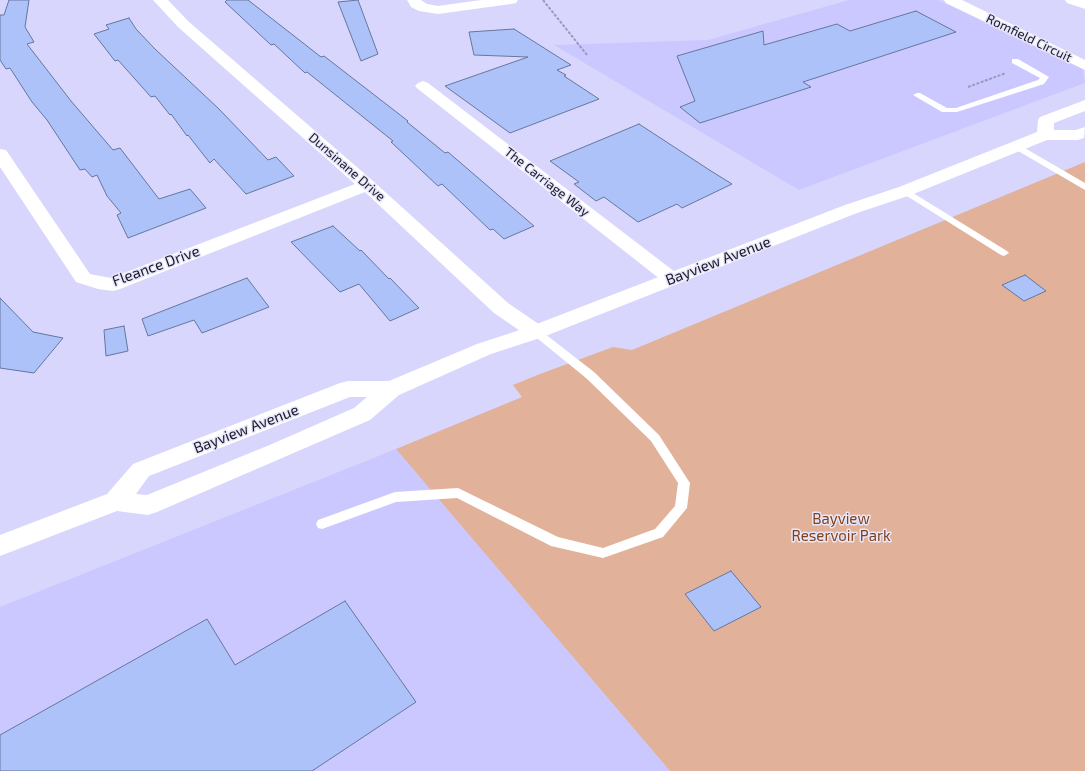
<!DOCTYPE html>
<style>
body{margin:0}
canvas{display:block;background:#d8d6fd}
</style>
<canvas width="1085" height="771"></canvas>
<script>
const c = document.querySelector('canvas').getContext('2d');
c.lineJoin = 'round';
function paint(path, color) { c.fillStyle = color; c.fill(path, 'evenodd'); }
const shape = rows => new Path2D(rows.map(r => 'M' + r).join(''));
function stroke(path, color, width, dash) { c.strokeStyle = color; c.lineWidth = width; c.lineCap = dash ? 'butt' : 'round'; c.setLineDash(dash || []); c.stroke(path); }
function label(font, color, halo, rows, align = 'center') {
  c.font = font + ' "Exo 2",sans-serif'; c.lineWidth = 3; c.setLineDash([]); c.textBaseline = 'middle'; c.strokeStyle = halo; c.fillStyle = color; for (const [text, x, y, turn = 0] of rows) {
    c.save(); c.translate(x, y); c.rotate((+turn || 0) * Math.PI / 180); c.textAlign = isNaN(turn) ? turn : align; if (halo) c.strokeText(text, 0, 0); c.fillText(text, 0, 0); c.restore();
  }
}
const built = shape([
 [849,0,938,0,1083,69,1085,83,799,190,554,45,708,40],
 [396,449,670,771,0,771,0,607]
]);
const green = shape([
 [1085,162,1085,771,670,771,396,449,522,397,513,385,540,374,613,347,632,350]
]);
const building = shape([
 [9,0,29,0,25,27,34,42,27,44,71,101,113,150,120,148,159,199,190,189,206,208,128,238,117,215,121,213,107,196,97,175,92,177,85,169,80,170,47,120,32,102,10,68,6,69,0,60,0,15,4,15,9,0],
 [227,0,248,0,321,57,324,56,408,121,407,122,445,153,448,152,534,226,504,239,493,229,490,230,442,184,438,186,391,142,393,141,307,72,305,73,274,44,271,45,225,2,227,0],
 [358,0,378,54,361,61,338,2,358,0],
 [916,11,956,32,803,82,811,87,700,123,680,107,695,101,677,56,763,31,764,45,837,24,850,31,916,11],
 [129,18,136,29,155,49,219,109,268,160,276,157,294,176,246,194,214,159,210,163,188,135,187,136,171,114,170,115,155,96,151,97,118,60,115,61,94,34,109,29,106,25,129,18],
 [514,29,571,65,557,70,566,75,564,76,599,99,510,133,445,86,528,57,474,55,469,32,514,29],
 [639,124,711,171,732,184,682,208,677,204,638,222,604,197,596,201,574,184,579,182,550,161,639,124],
 [333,226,360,251,361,250,389,279,390,278,419,308,390,321,359,284,340,292,291,242,333,226],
 [1025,275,1046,291,1024,301,1002,285,1025,275],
 [247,278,269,307,202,333,194,320,148,336,142,319,247,278],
 [0,298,33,332,63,338,34,373,0,368,0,298],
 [124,326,128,351,106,356,104,330,124,326],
 [731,571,761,607,714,631,685,594,731,571],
 [345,601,416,702,312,771,0,771,0,735,207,619,235,665,345,601]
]);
const path = shape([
 [543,0,587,55],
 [968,87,1006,73]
]);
const lane = shape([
 [1012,59,1018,59,1049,77,1044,84,957,112,942,112,913,95,917,93,920,93,947,108,956,108,1038,80,1040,78,1012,63,1012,59],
 [1016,143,1085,183,1085,190,1013,148,1012,146,1013,144,1016,143],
 [905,188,1007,251,1009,253,1004,256,1001,255,902,193,901,191,905,188],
 [536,329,540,330,594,372,659,435,688,480,690,483,687,508,663,537,603,558,551,546,457,498,396,502,322,529,318,528,316,524,318,520,395,492,458,488,558,537,603,548,655,529,675,506,678,483,651,441,586,378,532,334,531,332,536,329]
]);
const street = shape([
 [153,0,168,0,188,21,373,181,508,303,543,327,546,332,543,337,536,339,529,337,494,313,365,192,120,289,113,291,98,289,76,282,0,167,0,149,6,150,90,274,111,278,355,184,178,27,153,0],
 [407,0,421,0,427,4,438,6,481,0,518,0,516,3,511,4,438,14,419,11,411,7,407,0],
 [944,0,962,0,1085,60,1085,70,946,3,944,0],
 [1065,0,1085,0,1085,9,1067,3,1065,0],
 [423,81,428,83,679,275,682,279,679,283,672,285,665,283,418,89,415,86,418,83,423,81]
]);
const secondary = shape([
 [1085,100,1085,111,1054,123,1054,130,1076,130,1085,127,1084,138,1078,140,1047,140,911,195,857,213,543,337,491,354,399,395,370,420,157,512,148,515,117,511,0,556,0,535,107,494,133,464,340,383,348,381,389,381,477,344,529,327,845,205,899,187,1037,132,1038,120,1040,117,1085,100],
 [350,397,367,397,354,408,272,444,147,495,136,494,149,476,350,397]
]);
const farStreetnames = [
 ["Romfield Circuit",1029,38,26],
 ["Dunsinane Drive",347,167,41],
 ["The Carriage Way",547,182,38]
];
const streetNames = [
 ["Bayview Avenue",718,261,-21],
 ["Fleance Drive",156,266,-20],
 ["Bayview Avenue",246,429,-21]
];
const parkNames = [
 ["Bayview",841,519],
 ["Reservoir Park",841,536]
];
paint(built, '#cbc8ff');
paint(green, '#e1b19a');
paint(building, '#adc2f8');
stroke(building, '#66769f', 1);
stroke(path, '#9c9aba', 2, [3, 1.5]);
paint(lane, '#fff');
paint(street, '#fff');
paint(secondary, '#fff');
label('13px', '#191829', '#e7e6fa', farStreetnames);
label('15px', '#191829', '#e7e6fa', streetNames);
label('15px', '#813f18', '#e7e6fa', parkNames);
</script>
